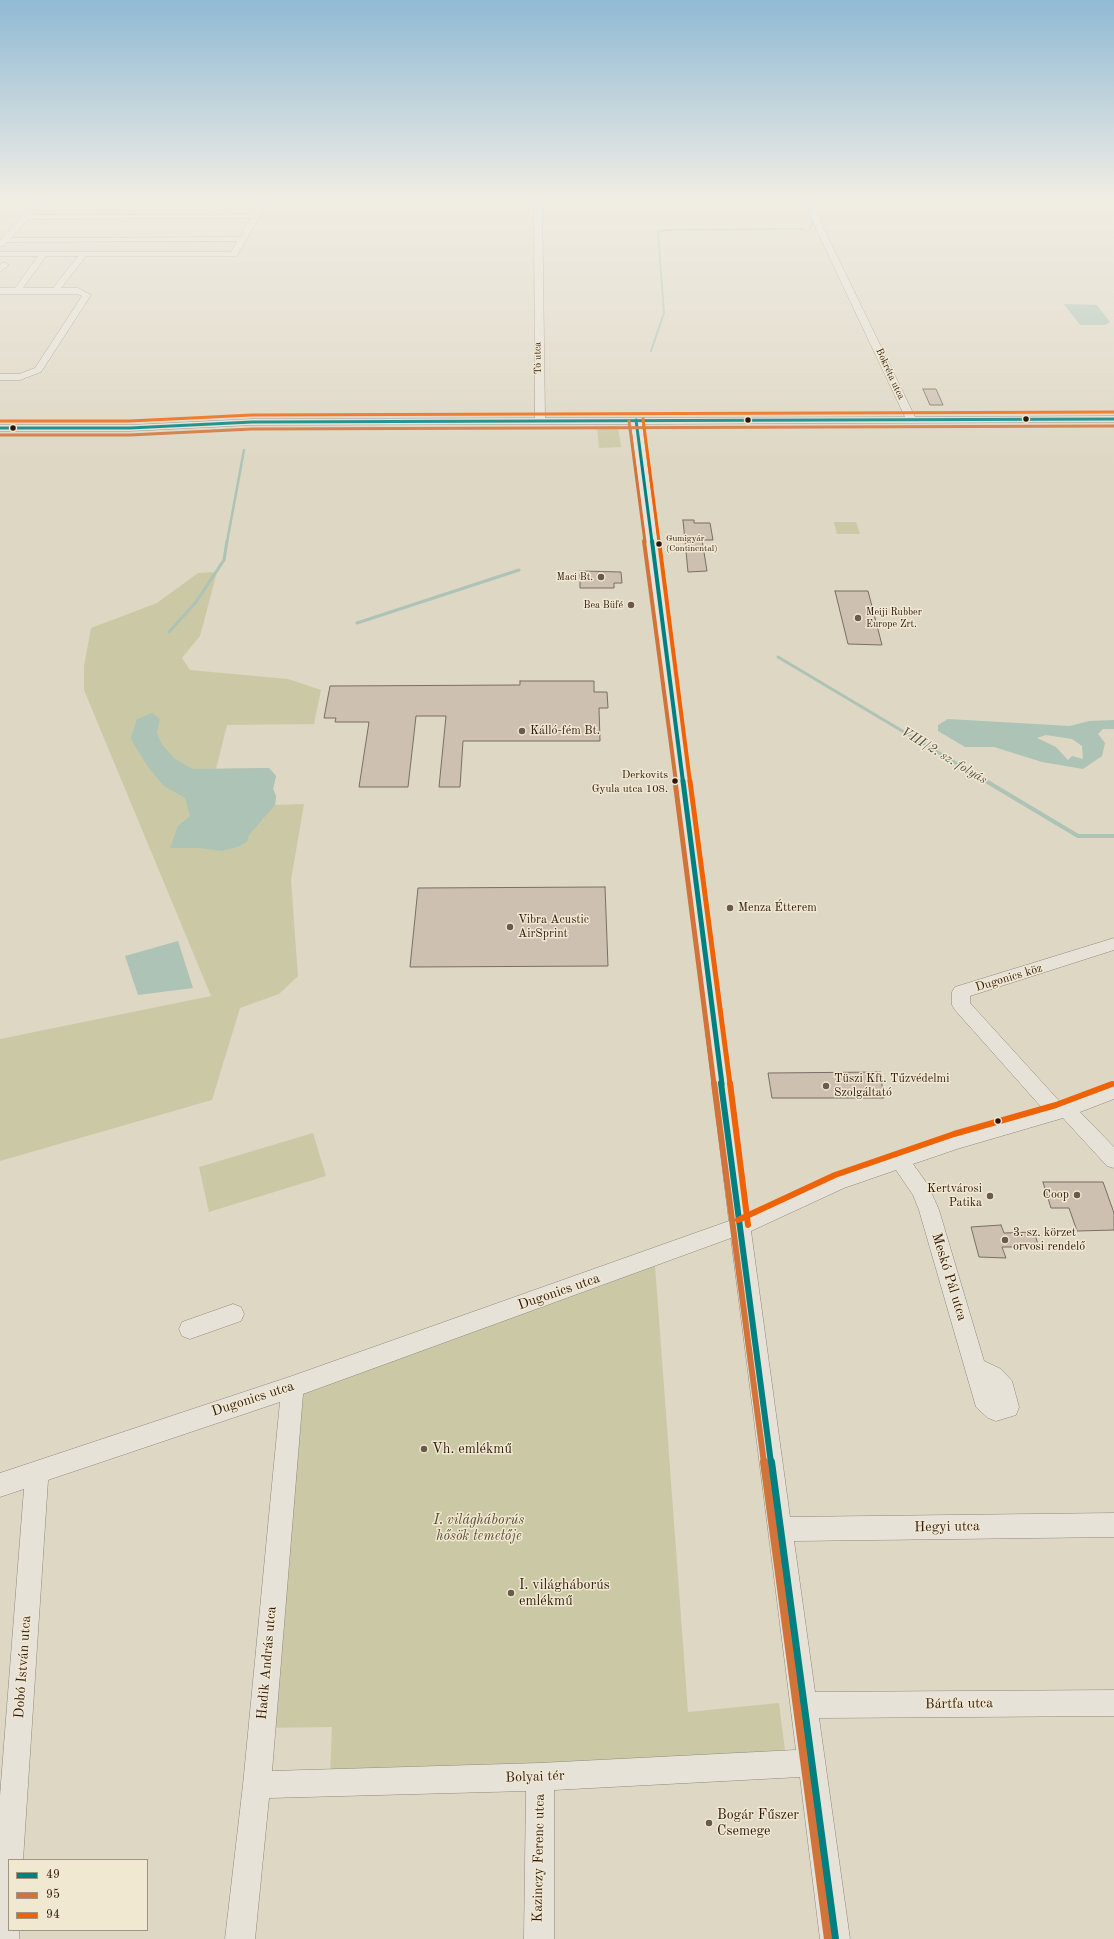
<!DOCTYPE html>
<meta charset="utf-8">
<style>
body{margin:0}
#map{position:relative;width:1114px;height:1939px;overflow:hidden;background:#ded7c4;font-family:"Old Standard TT",serif}
canvas{display:block}
.legend{position:absolute;left:8px;top:1859px;width:140px;height:72px;box-sizing:border-box;background:#f1e8d2;border:1px solid #a39482;margin:0;padding:5px 7px;list-style:none;font-size:12px;color:#2d170b}
.legend li{display:flex;align-items:center;gap:8px;height:20px}
.legend b{width:20px;border:1px solid #a39482}
</style>
<div id="map">
<canvas width="1114" height="1939"></canvas>
<ul class="legend">
<li><b style="height:5px;background:#008080"></b>49</li>
<li><b style="height:5px;background:#d2743a"></b>95</li>
<li><b style="height:5px;background:#ef6308"></b>94</li>
</ul>
</div>
<script>
const c = document.querySelector('canvas').getContext('2d');
c.lineJoin = 'round';
function paint(path, color) { c.fillStyle = color; c.fill(path, 'evenodd'); }
const shape = rows => new Path2D(rows.map(r => 'M' + r).join(''));
function stroke(path, color, width, dash) { c.strokeStyle = color; c.lineWidth = width; c.lineCap = dash ? 'butt' : 'round'; c.setLineDash(dash || []); c.stroke(path); }
function label(font, color, halo, rows, align = 'center') {
  c.font = font + ' "Old Standard TT",serif'; c.lineWidth = 3; c.setLineDash([]); c.textBaseline = 'middle'; c.strokeStyle = halo; c.fillStyle = color; for (const [text, x, y, turn = 0] of rows) {
    c.save(); c.translate(x, y); c.rotate((+turn || 0) * Math.PI / 180); c.textAlign = isNaN(turn) ? turn : align; if (halo) c.strokeText(text, 0, 0); c.fillText(text, 0, 0); c.restore();
  }
}
const green = shape([
 [618,426,621,447,599,448,597,427],
 [834,522,856,522,860,534,837,534],
 [217,572,200,636,182,658,190,670,288,679,321,690,314,724,227,725,216,769,269,768,276,776,273,789,276,796,275,805,304,804,291,880,298,976,279,994,240,1008,212,1100,0,1161,0,1039,211,996,84,690,84,666,91,628,157,603,198,573],
 [313,1133,326,1176,209,1212,199,1167],
 [655,1265,688,1712,779,1703,786,1758,330,1777,332,1727,261,1728,292,1387]
]);
const water = shape([
 [1064,304,1097,305,1110,322,1105,325,1080,325],
 [152,713,160,719,157,732,161,743,174,758,192,769,269,768,276,776,273,789,276,796,275,805,249,835,247,842,237,847,222,851,199,848,170,848,178,826,190,816,185,798,164,786,148,767,132,741,131,737,137,719],
 [948,719,1070,726,1089,721,1114,720,1114,729,1103,729,1098,734,1105,743,1102,756,1083,769,1042,762,994,747,965,747,938,731,938,725],
 [1046,735,1072,739,1082,746,1083,759,1072,756,1068,760,1056,747,1037,738],
 [178,941,193,988,138,995,125,956]
]);
const streamFar3 = shape([
 [810,219,813,224,810,228],
 [651,351,664,313,658,232,664,230,803,229]
]);
const streamFar2 = shape([
 [227,542,244,450]
]);
const streamFar1 = shape([
 [357,623,519,570],
 [169,632,196,602,224,560,227,541],
 [778,657,988,782]
]);
const stream = shape([
 [986,781,1078,836,1114,836]
]);
const building = shape([
 [923,389,936,389,943,405,930,405,923,389],
 [683,520,694,520,694,523,710,523,713,540,702,540,707,571,688,572,683,520],
 [580,571,621,572,622,583,614,583,614,588,580,588,580,571],
 [835,591,868,591,882,645,848,644,835,591],
 [520,681,594,681,594,692,607,692,608,708,599,708,600,741,463,741,460,787,439,787,446,716,416,716,408,787,359,787,369,722,335,722,336,718,324,718,330,686,520,685,520,681],
 [605,887,608,966,410,967,418,888,605,887],
 [880,1072,884,1098,772,1098,768,1073,880,1072],
 [1043,1182,1103,1182,1114,1213,1114,1230,1077,1231,1069,1208,1051,1208,1043,1182],
 [1001,1225,1004,1233,1034,1232,1039,1247,1002,1247,1006,1258,979,1257,971,1227,1001,1225]
]);
const minor = shape([
 [40,198,48,198,33,215,253,214,262,198,270,198,237,256,86,256,61,288,78,288,91,295,41,372,20,380,0,380,0,374,19,374,35,368,82,296,77,294,0,294,0,288,15,288,38,256,0,256,0,252,231,252,237,241,7,242,4,246,0,246,0,240,40,198],
 [251,218,240,237,11,238,28,219,251,218],
 [46,256,78,256,53,288,23,288,46,256],
 [534,198,542,198,545,418,905,417,816,229,805,198,813,198,824,229,915,417,1114,416,1114,422,642,424,748,1213,830,1176,956,1133,1043,1109,955,1010,952,1005,952,992,955,987,1114,938,1114,950,970,996,970,1003,1061,1103,1114,1084,1114,1099,1080,1112,1114,1147,1114,1168,1107,1166,1063,1118,957,1149,913,1164,928,1185,939,1210,984,1361,1001,1369,1012,1381,1019,1407,1016,1415,996,1421,988,1418,976,1407,919,1210,913,1195,896,1170,844,1188,751,1231,790,1517,1114,1513,1114,1537,794,1541,815,1692,1114,1690,1114,1716,819,1718,850,1939,820,1939,800,1777,554,1790,554,1939,524,1939,526,1791,269,1798,255,1939,225,1939,243,1785,280,1402,48,1480,23,1860,9,1860,9,1930,19,1930,19,1939,0,1939,0,1796,24,1489,0,1497,0,1473,292,1376,729,1221,631,424,252,425,130,431,0,431,0,425,130,425,252,419,535,418,534,198],
 [731,1238,796,1750,540,1763,272,1771,303,1394,731,1238],
 [2,263,5,263,9,265,0,272,0,265,2,263],
 [233,1304,241,1307,244,1314,241,1321,190,1339,182,1336,179,1329,182,1322,233,1304]
]);
const bus1Far4 = shape([
 [636,420,652,542],
 [0,428,130,428,252,422,1114,419]
]);
const bus1Far3 = shape([
 [652,541,683,782]
]);
const bus1Far2 = shape([
 [683,781,722,1084]
]);
const bus1Far1 = shape([
 [721,1083,771,1463]
]);
const bus1 = shape([
 [771,1462,835,1939]
]);
const bus2Far4 = shape([
 [629,421,645,542],
 [0,435,130,435,252,429,1114,426]
]);
const bus2Far3 = shape([
 [644,541,676,782]
]);
const bus2Far2 = shape([
 [675,781,714,1084]
]);
const bus2Far1 = shape([
 [714,1083,764,1463]
]);
const bus2 = shape([
 [764,1462,828,1939]
]);
const bus3Far3 = shape([
 [643,419,659,542],
 [0,421,130,421,252,415,1114,412]
]);
const bus3Far2 = shape([
 [659,541,690,782]
]);
const bus3Far1 = shape([
 [690,781,730,1084]
]);
const bus3 = shape([
 [730,1083,748,1225],
 [738,1220,835,1175,954,1134,1056,1105,1112,1084]
]);
const markers = [
 [1026,419,3.5,"#2d170b"],
 [748,420,3.5,"#2d170b"],
 [13,428,3.5,"#2d170b"],
 [659,544,3.5,"#2d170b"],
 [601,577,4,"#6b5a4c"],
 [631,605,4,"#6b5a4c"],
 [858,618,4,"#6b5a4c"],
 [522,731,4,"#6b5a4c"],
 [675,781,3.5,"#2d170b"],
 [730,908,4,"#6b5a4c"],
 [510,927,4,"#6b5a4c"],
 [826,1086,4,"#6b5a4c"],
 [998,1121,3.5,"#2d170b"],
 [1077,1195,4,"#6b5a4c"],
 [990,1196,4,"#6b5a4c"],
 [1005,1240,4,"#6b5a4c"],
 [424,1449,4,"#6b5a4c"],
 [511,1593,4,"#6b5a4c"],
 [709,1823,4,"#6b5a4c"]
];
const farBusnames = [
 ["Gumigyár",666,539],
 ["(Continental)",666,549]
];
const farStreetnames = [
 ["Tó utca",538,358,-91],
 ["Bokréta utca",890,374,65]
];
const farPoinames = [
 ["Maci Bt.",593,577],
 ["Bea Büfé",623,605],
 ["Meiji Rubber",866,612,"left"],
 ["Europe Zrt.",866,624,"left"]
];
const busNames = [
 ["Derkovits",668,775],
 ["Gyula utca 108.",668,789]
];
const poiNames = [
 ["Kálló-fém Bt.",530,731],
 ["Menza Étterem",738,908],
 ["Vibra Acustic",518,920],
 ["AirSprint",518,934],
 ["Tüszi Kft. Tűzvédelmi",834,1079],
 ["Szolgáltató",834,1093],
 ["Kertvárosi",982,1189,"right"],
 ["Patika",982,1203,"right"],
 ["Coop",1069,1195,"right"],
 ["3. sz. körzet",1013,1233],
 ["orvosi rendelő",1013,1247]
];
const streetNames = [
 ["Dugonics köz",1009,978,-17]
];
const waterNames = [
 ["VIII/2. sz. folyás",944,756,31]
];
const nearStreetnames = [
 ["Meskó Pál utca",949,1277,73],
 ["Dugonics utca",559,1292,-19],
 ["Dugonics utca",253,1399,-18],
 ["Hegyi utca",947,1527,-1],
 ["Hadik András utca",267,1663,-85],
 ["Dobó István utca",23,1667,-86],
 ["Bártfa utca",959,1704,-1],
 ["Bolyai tér",535,1777,-2],
 ["Kazinczy Ferenc utca",539,1858,-89]
];
const nearPoinames = [
 ["Vh. emlékmű",432,1449],
 ["I. világháborús",519,1585],
 ["emlékmű",519,1601],
 ["Bogár Fűszer",717,1815],
 ["Csemege",717,1831]
];
const nearParknames = [
 ["I. világháborús",479,1520],
 ["hősök temetője",479,1536]
];
paint(green, '#cbc9a5');
paint(water, '#acc3b6');
stroke(streamFar3, '#acc3b6', 2);
stroke(streamFar2, '#acc3b6', 2.5);
stroke(streamFar1, '#acc3b6', 3);
stroke(stream, '#acc3b6', 4);
paint(building, '#cdc0b1');
stroke(building, '#776f64', 1);
stroke(minor, '#90897d', 1);
paint(minor, '#e6e2d8');
stroke(bus1Far4, '#008080', 3);
stroke(bus1Far3, '#008080', 4);
stroke(bus1Far2, '#008080', 5);
stroke(bus1Far1, '#008080', 6);
stroke(bus1, '#008080', 8);
stroke(bus2Far4, '#d2743a', 3);
stroke(bus2Far3, '#d2743a', 4);
stroke(bus2Far2, '#d2743a', 5);
stroke(bus2Far1, '#d2743a', 6);
stroke(bus2, '#d2743a', 8);
stroke(bus3Far3, '#ef6308', 3);
stroke(bus3Far2, '#ef6308', 4);
stroke(bus3Far1, '#ef6308', 5);
stroke(bus3, '#ef6308', 6);
const sky = c.createLinearGradient(0, 0, 0, 469);
sky.addColorStop(0, '#90bad4');
sky.addColorStop(0.42, '#f0ede4');
sky.addColorStop(1, '#f0ede400');
c.fillStyle = sky;
c.fillRect(0, 0, 1114, 469);
for (const [x, y, r, color] of markers) { const dot = new Path2D(); dot.arc(x, y, r, 0, 2 * Math.PI); c.fillStyle = color; c.fill(dot); stroke(dot, '#f1e8d2', 1.5); }
label('9px', '#2d170b', '#f1e8d2', farBusnames, 'left');
label('10px', '#2d170b', '#f1e8d2', farStreetnames);
label('10px', '#2d170b', '#f1e8d2', farPoinames, 'right');
label('11px', '#2d170b', '#f1e8d2', busNames, 'right');
label('12px', '#2d170b', '#f1e8d2', poiNames, 'left');
label('12px', '#2d170b', '#f1e8d2', streetNames);
label('italic 13px', '#525045', '#f1e8d2', waterNames);
label('14px', '#2d170b', '#f1e8d2', nearStreetnames);
label('14px', '#2d170b', '#f1e8d2', nearPoinames, 'left');
label('italic 14px', '#584932', '#f1e8d2', nearParknames);
</script>
